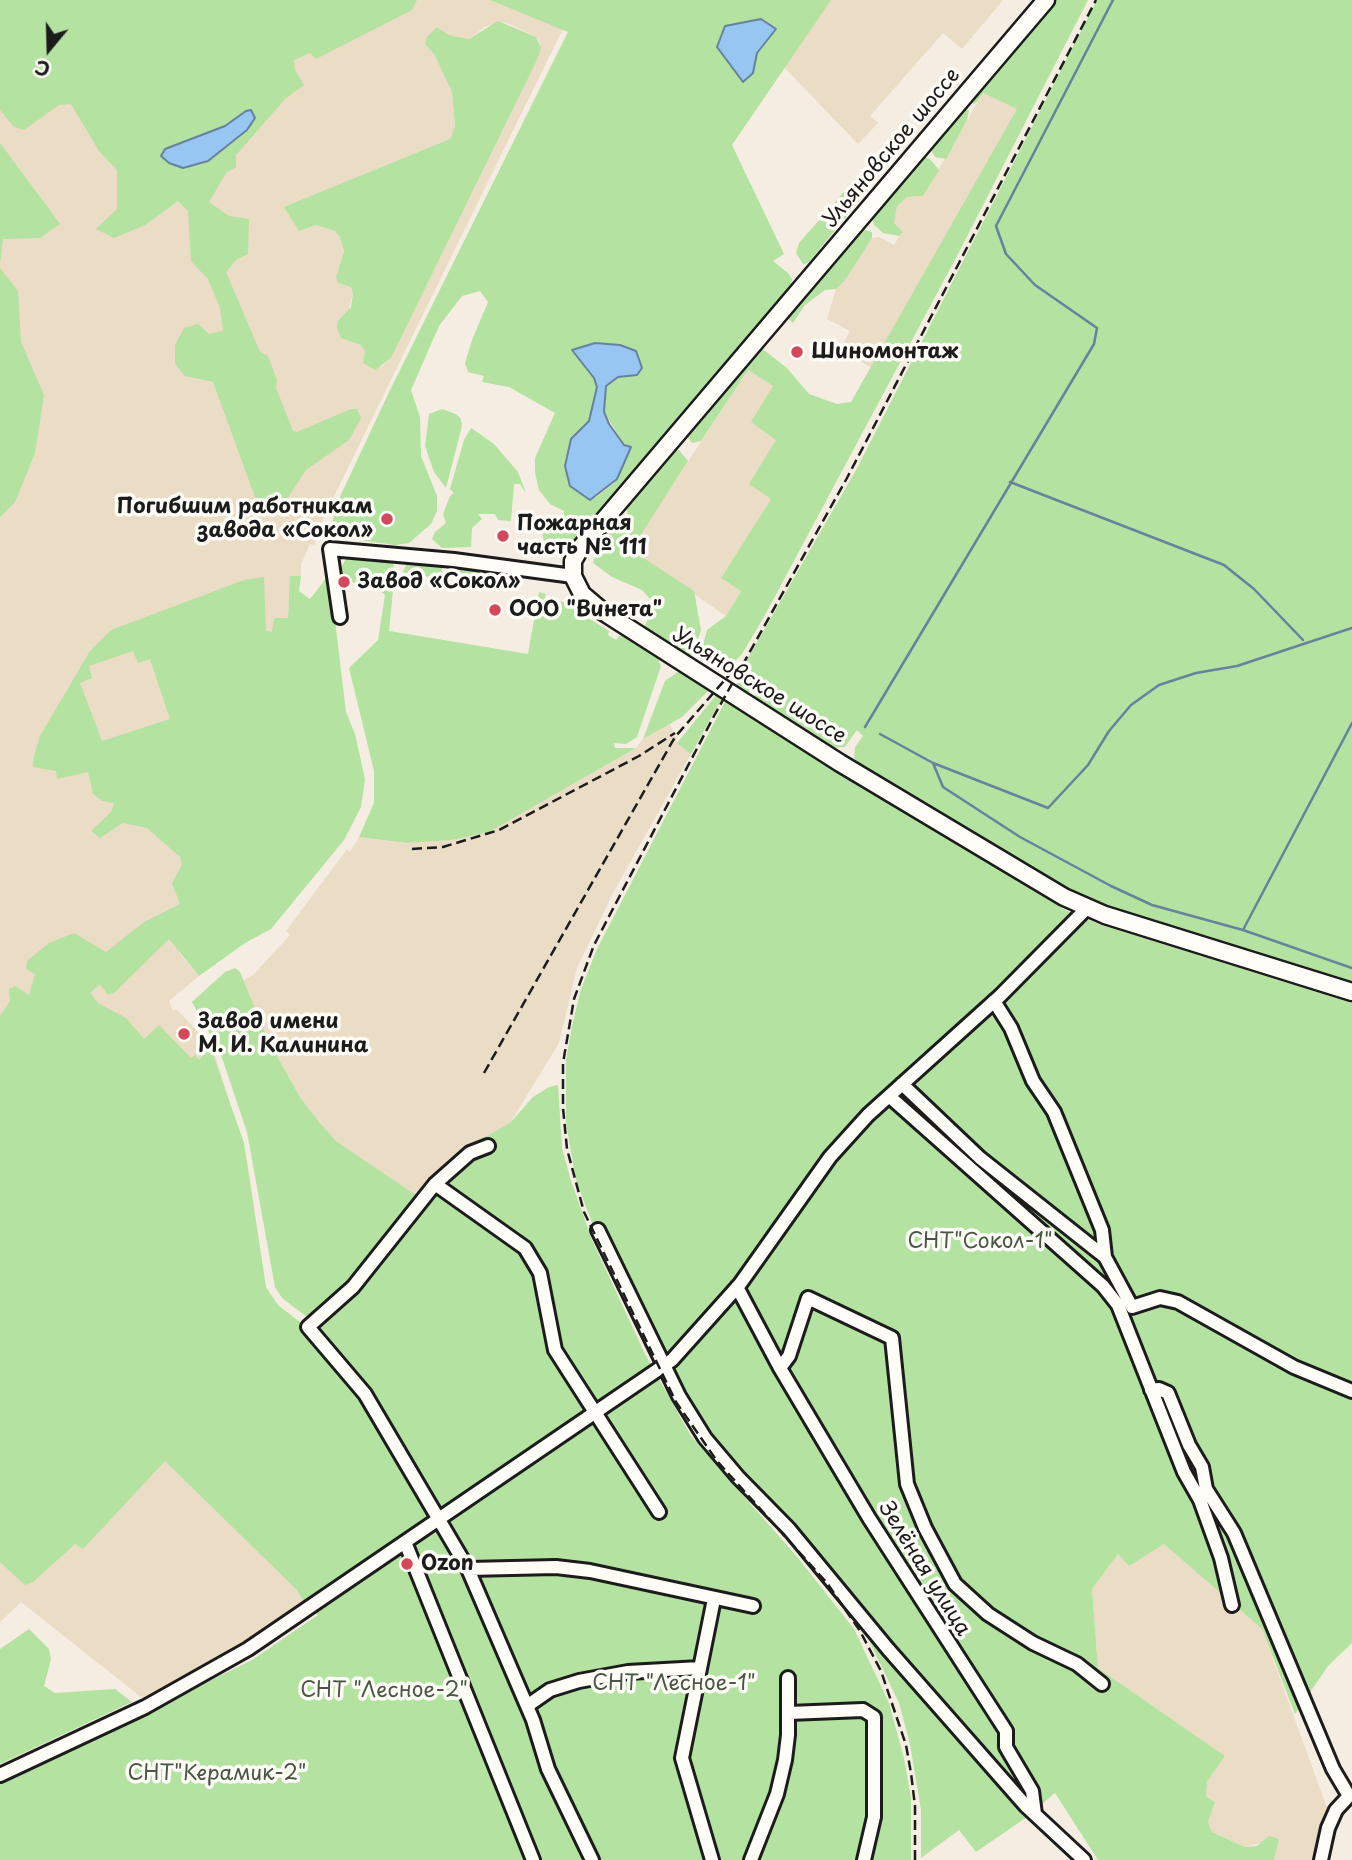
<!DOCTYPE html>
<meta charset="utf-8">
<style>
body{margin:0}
#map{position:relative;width:1352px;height:1860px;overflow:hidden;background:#f5ede1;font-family:"Playpen Sans",sans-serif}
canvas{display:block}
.north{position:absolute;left:14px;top:14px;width:70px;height:70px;-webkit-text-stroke:5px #fdfcf7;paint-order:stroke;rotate:199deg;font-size:19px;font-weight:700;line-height:28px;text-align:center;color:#1c1c1c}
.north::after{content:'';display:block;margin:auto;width:24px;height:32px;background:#1c1c1c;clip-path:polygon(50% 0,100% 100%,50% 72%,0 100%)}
</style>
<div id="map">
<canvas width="1352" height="1860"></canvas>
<div class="north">С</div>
</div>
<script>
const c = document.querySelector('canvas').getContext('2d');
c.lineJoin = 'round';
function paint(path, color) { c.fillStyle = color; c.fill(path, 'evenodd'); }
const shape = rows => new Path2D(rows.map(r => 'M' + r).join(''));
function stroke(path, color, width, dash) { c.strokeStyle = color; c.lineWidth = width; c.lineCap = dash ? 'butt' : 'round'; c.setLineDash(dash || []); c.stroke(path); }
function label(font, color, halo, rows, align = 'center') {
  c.font = font + ' "Playpen Sans",sans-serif'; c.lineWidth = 7; c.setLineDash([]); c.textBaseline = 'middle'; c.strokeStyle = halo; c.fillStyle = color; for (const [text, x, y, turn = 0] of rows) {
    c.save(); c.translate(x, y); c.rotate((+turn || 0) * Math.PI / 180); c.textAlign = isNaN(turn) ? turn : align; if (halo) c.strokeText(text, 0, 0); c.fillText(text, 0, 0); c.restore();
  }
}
const built = shape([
 [0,0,577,0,316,533,318,535,314,545,310,544,301,564,301,576,290,576,288,618,179,953,199,976,169,1001,173,1011,176,1009,209,1043,215,1055,247,1160,274,1342,297,1590,305,1604,222,1658,146,1701,21,1602,0,1622],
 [505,22,536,37,540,42,537,60,391,358,381,367,361,345,341,337,338,321,348,312,353,293,351,287,336,277,344,250,340,237,336,231,316,225,299,231,285,207,450,139,455,126,452,92,434,54,425,44,437,27,449,35,469,39,486,26],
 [827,0,1003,0,962,49,943,33,870,116,878,123,858,144,780,63],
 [983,93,1018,109,872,368,840,350,850,331,827,319,836,289,872,238,879,237,894,245,902,232,894,223,897,205,907,197,923,196],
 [748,370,773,386,776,440,771,499,721,578,741,590,726,616,630,550],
 [670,723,677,742,691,754,613,893,577,968,559,1043,510,1123,472,1144,450,1162,417,1197,336,1141,319,1122,300,1097,269,1042,243,980,253,975,290,935,286,931,347,849,350,852,359,837,407,843,452,840,489,832,636,748,643,739],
 [1164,1543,1262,1629,1330,1816,1318,1860,1274,1860,1279,1839,1245,1847,1212,1832,1208,1822,1215,1802,1206,1796,1207,1782,1225,1756,1098,1668,1092,1589,1118,1554,1129,1566]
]);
const green = shape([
 [0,0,417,0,412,10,316,59,310,53,294,60,295,70,304,85,285,99,236,155,236,167,226,173,209,202,229,216,249,219,248,254,236,260,226,272,260,352,268,356,277,380,276,388,293,431,297,432,351,409,357,409,361,418,349,440,306,470,287,499,273,512,266,510,255,497,213,382,185,376,175,364,175,345,184,328,198,324,209,334,223,331,220,308,208,279,191,261,188,211,178,201,145,225,114,238,96,229,117,209,117,170,99,151,71,104,59,105,24,130,14,127,0,110],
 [246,111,239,138,202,164,188,167,165,149,225,126],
 [490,0,831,0,732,145,784,254,773,261,788,273,792,279,790,289,561,558,544,545,542,527,546,519,564,515,564,511,550,504,539,490,535,473,535,458,555,413,509,387,482,382,484,376,468,372,465,363,472,340,488,302,480,291,462,296,439,326,411,390,420,417,421,456,437,496,437,511,431,524,409,543,395,545,337,537,330,531,338,501,391,388,568,32],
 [761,19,776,30,756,53],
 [573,350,642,368,637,375,618,377,606,386,604,412,624,445,626,457,614,483,595,498,566,461,582,427,589,421,597,387,594,378],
 [1056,0,1088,0,958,254,765,615,742,654,733,663,727,665,708,658,702,649,707,630,726,616,741,591,721,578,771,499,749,484,776,440,751,422,773,386,748,370,701,441,692,443,686,435,760,347,787,368,809,394,837,404,851,402,1017,109,983,93,977,102,973,104,970,100],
 [1097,0,1352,0,1352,987,1102,909,1042,878,932,808,871,775,854,759,855,747,863,736,857,730,845,747,831,748,755,699,755,688,750,684,748,696,735,688,748,658,856,470],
 [498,21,536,37,541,48,537,60,391,358,375,370,363,363,365,351,361,345,341,338,337,328,338,321,351,307,353,293,351,287,338,283,336,277,344,251,340,237,335,231,316,225,299,231,284,207,450,139,455,126,452,92,434,54,425,44,427,37,437,27,449,35,469,39],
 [964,106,969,111,967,120,946,159,935,157,930,148],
 [0,143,60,224,40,238,3,239,0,264],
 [923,156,930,159,939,170,923,196,907,197,897,206,894,223,903,232,899,236,883,233,874,225,872,217],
 [856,178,869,182,869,189,808,263,803,264,796,253,799,243],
 [865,230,872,232,872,238,845,280,836,289,825,290,805,305,793,323,786,317,858,233],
 [0,268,18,291,21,342,44,395,35,453,15,502,0,517],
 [442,409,456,414,461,419,462,426,446,488,434,472,425,446,429,414],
 [471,428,494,444,518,472,526,493,520,484,514,484,511,521,498,520,495,514,478,514,482,519,472,528,471,547,442,548,432,539,435,532,446,523,443,514,450,496,454,493,450,489,464,440],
 [679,450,688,461,631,550,694,591,701,630,693,655,688,656,644,627,652,612,651,600,642,590,612,577,593,563,600,539,611,527,621,526,628,519,627,507,670,452],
 [349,554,392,561,395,570,389,631,528,654,539,592,546,594,544,601,556,611,561,601,609,631,608,635,616,640,619,636,624,636,654,651,661,666,637,737,626,744,614,743,615,748,636,748,489,832,452,840,407,843,359,837,374,803,374,771,349,668,378,640,385,595,378,589,344,580,339,571],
 [409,559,442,564,442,577,407,576,403,572],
 [463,567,481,571,483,579,458,579,455,571],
 [290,576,301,576,299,591,310,599,327,577,330,579,346,712,355,734,365,779,361,807,344,840,271,929,245,943,199,976,169,939,115,992,108,995,100,984,90,993,98,1003,126,1018,144,1039,159,1025,191,1058,195,1055,199,1060,209,1050,206,1046,209,1043,244,1143,266,1287,278,1305,305,1326,312,1321,282,1298,275,1287,247,1132,220,1052,192,1002,225,972,235,968,240,972,269,1042,300,1097,319,1122,336,1141,417,1196,472,1144,510,1123,533,1097,549,1087,558,1085,562,1148,571,1181,592,1240,645,1354,691,1436,798,1558,854,1629,889,1703,904,1758,911,1798,911,1860,0,1860,0,1784,252,1660,318,1615,305,1604,297,1590,165,1461,83,1549,75,1544,33,1582,25,1585,0,1562,0,1016,10,1001,9,989,15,986,29,995,35,974,26,969,27,961,49,943,74,933,106,952,144,922,180,904,172,883,182,865,180,857,147,828,123,823,100,838,91,831,111,812,114,803,102,801,93,794,88,772,57,779,56,771,33,767,34,756,40,736,90,651,111,630,244,580,264,577,266,631,272,632,274,618,288,618],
 [133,651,138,663,150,659,170,719,102,741,80,683,92,678,89,666],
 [679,671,713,686,682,717,643,739,665,681],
 [717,694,722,698,691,754,677,743],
 [727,698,1065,910,1098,924,1352,1003,1352,1643,1328,1666,1295,1714,1262,1629,1164,1544,1129,1566,1118,1554,1092,1589,1098,1668,1225,1756,1207,1782,1206,1796,1215,1802,1208,1822,1212,1832,1245,1847,1257,1846,1269,1836,1279,1839,1274,1860,1098,1860,1055,1793,1027,1817,976,1852,959,1830,921,1858,921,1810,910,1744,899,1703,864,1630,837,1590,720,1461,598,1239,576,1180,566,1123,566,1060,572,1026,581,989,597,949],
 [29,1629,49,1649,51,1659,44,1686,55,1693,115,1689,132,1702,0,1764,0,1649]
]);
const water = shape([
 [761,19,776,29,757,53,753,73,743,82,717,47,725,26,761,19],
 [251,110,255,118,247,130,208,161,183,168,169,163,161,156,165,149,225,126,246,111,251,110],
 [595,343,620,345,636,351,642,368,637,375,618,377,606,386,604,412,609,424,624,445,631,447,617,479,590,500,570,486,565,466,571,439,589,421,597,387,594,378,572,350,595,343]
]);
const stream = shape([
 [1010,482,1224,565,1254,589,1303,640],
 [865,727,1094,344,1097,328,1035,285,1006,254,996,226,1113,0],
 [880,734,933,763,1048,808,1088,765,1109,731,1131,705,1159,685,1196,673,1237,666,1352,628],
 [933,763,943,787,1020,837,1111,886,1152,905,1243,930,1352,968],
 [1243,930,1352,723]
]);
const minor = shape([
 [340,617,330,549,454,560,573,576],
 [994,1001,1011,1028,1033,1081,1054,1112,1102,1230,1105,1257,1132,1307,1160,1298,1178,1302,1294,1367,1352,1391],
 [902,1084,980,1158,1105,1257],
 [889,1096,1103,1286,1118,1305,1184,1472,1200,1500,1221,1558,1232,1605],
 [488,1146,470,1153,435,1184,353,1287,308,1327,365,1394,468,1569,533,1720,548,1769,592,1860],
 [435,1184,525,1248,540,1273,555,1350,659,1512],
 [598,1230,679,1396,705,1438,738,1477,789,1529,888,1649,1026,1806,1084,1860],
 [737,1287,780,1368,869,1518,1006,1731,1006,1747,1032,1791,1035,1814],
 [780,1368,789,1356,808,1298,892,1338,907,1484,925,1528,955,1584,988,1614,1033,1643,1077,1664,1102,1684],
 [1151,1390,1159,1389,1168,1393,1189,1445,1202,1467,1206,1489,1234,1533,1333,1769,1349,1796],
 [405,1542,533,1860],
 [468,1569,556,1567,590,1571,753,1606],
 [527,1706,550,1690,579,1681,628,1672,700,1668],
 [789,1713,863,1710,874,1717,874,1817,864,1860],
 [0,1775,145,1707,248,1649,672,1360,740,1284,830,1157,868,1115,1000,996,1087,908],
 [712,1860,682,1758,714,1599],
 [751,1860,777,1794,785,1760,788,1735,788,1678],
 [1321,1860,1328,1828,1336,1810,1349,1796]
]);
const major = shape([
 [1046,0,581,547,573,561,573,576,582,594,602,611,840,763,1064,897,1105,915,1352,992]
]);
const rail = shape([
 [412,849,443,847,499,830,639,756,675,733],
 [484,1073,675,737,730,674],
 [915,1860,915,1806,911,1773,906,1745,881,1671,860,1631,827,1583,717,1461,676,1402,584,1212,567,1149,563,1108,563,1063,574,999,594,945,714,716,847,478,1096,0]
]);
const markers = [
 [797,352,7,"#d1495b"],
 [387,519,7,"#d1495b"],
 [503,536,7,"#d1495b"],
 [344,582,7,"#d1495b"],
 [495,610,7,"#d1495b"],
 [184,1034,7,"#d1495b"],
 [407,1564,7,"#d1495b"]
];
const streetNames = [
 ["Ульяновское шоссе",892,148,-50],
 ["Ульяновское шоссе",759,686,32],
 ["Зелёная улица",924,1569,58]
];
const poiNames = [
 ["Шиномонтаж",811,352],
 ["Погибшим работникам",373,507,"right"],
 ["завода «Сокол»",373,531,"right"],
 ["Пожарная",517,524],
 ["часть № 111",517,548],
 ["Завод «Сокол»",358,582],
 ["ООО \"Винета\"",509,610],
 ["Завод имени",198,1022],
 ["М. И. Калинина",198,1046],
 ["Ozon",421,1564]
];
const parkNames = [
 ["СНТ\"Сокол-1\"",980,1242],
 ["СНТ \"Лесное-1\"",674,1684],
 ["СНТ \"Лесное-2\"",384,1691],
 ["СНТ\"Керамик-2\"",217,1774]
];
paint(built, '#ebdcc6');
paint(green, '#b3e2a1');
paint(water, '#98c6f3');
stroke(water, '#66829d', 2);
stroke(stream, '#66829d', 2.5);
stroke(minor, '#1c1c1c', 18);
stroke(major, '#1c1c1c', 21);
stroke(minor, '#fdfcf7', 12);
stroke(major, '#fdfcf7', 16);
stroke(rail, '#1c1c1c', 2.5, [10, 5]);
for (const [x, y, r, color] of markers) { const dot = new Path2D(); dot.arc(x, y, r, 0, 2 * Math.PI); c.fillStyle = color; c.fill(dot); stroke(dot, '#fdfcf7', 2.5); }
label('21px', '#1c1c1c', '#fdfcf7', streetNames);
label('bold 21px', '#1c1c1c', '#fdfcf7', poiNames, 'left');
label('21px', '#495744', '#fdfcf7', parkNames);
</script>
